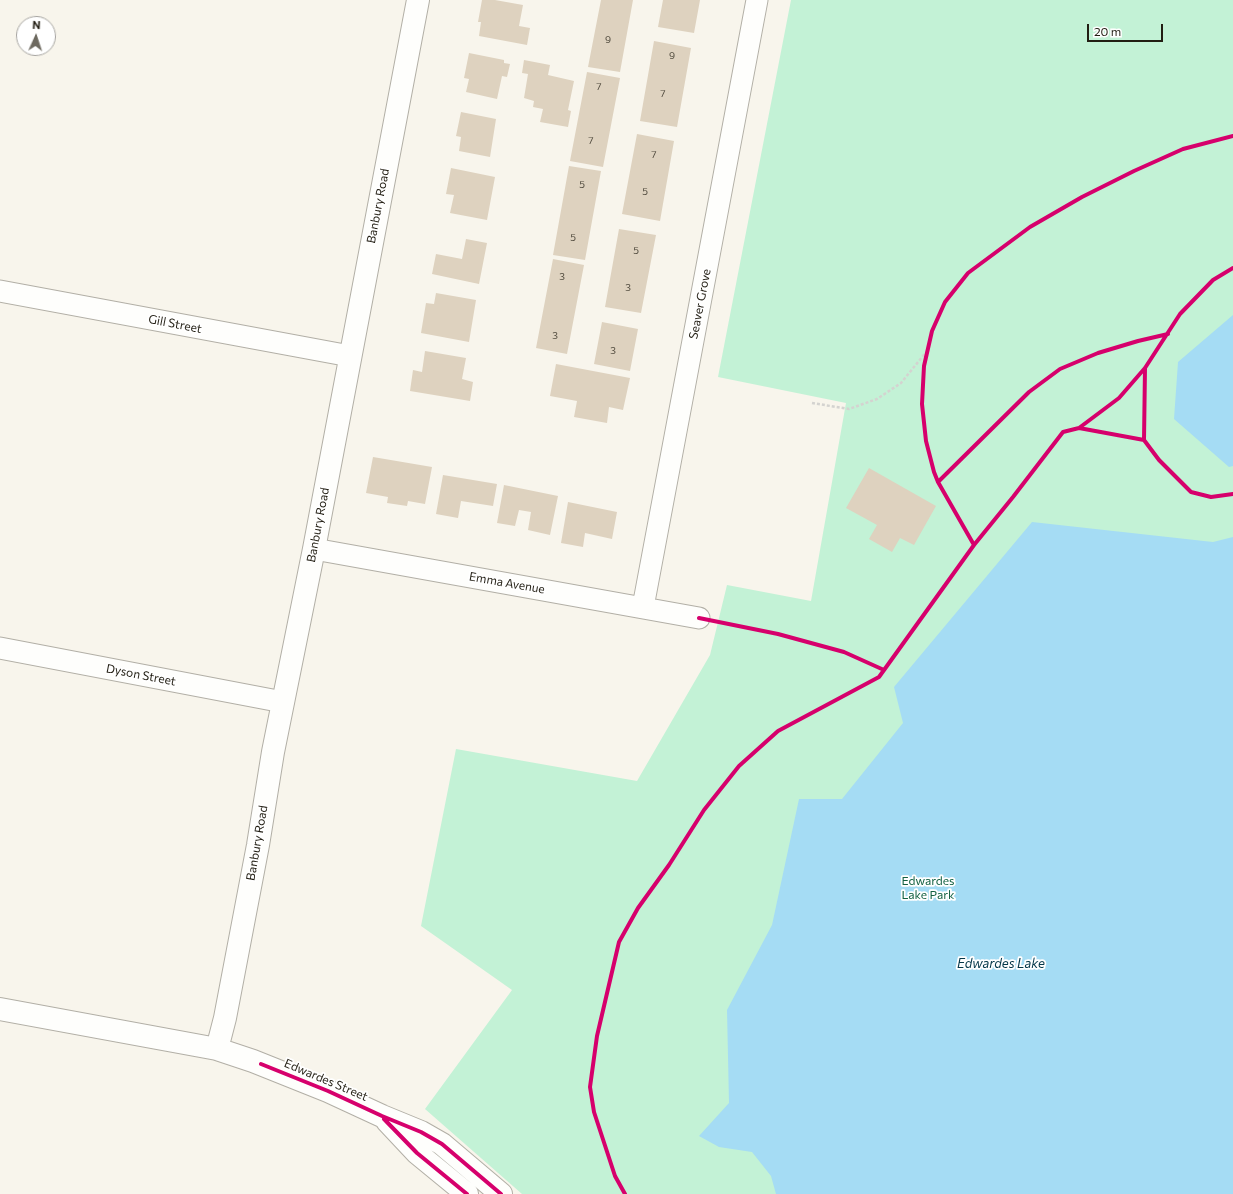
<!DOCTYPE html>
<style>
body{margin:0}
#map{position:relative;width:1233px;height:1194px;overflow:hidden;background:#f8f5ec;font-family:Commissioner,sans-serif}
canvas{display:block}
.north{position:absolute;left:16px;top:16px;width:40px;height:40px;box-sizing:border-box;background:#fff;border:1px solid #a7a5a1;border-radius:50%;rotate:3deg;font-size:11px;font-weight:700;line-height:16px;text-align:center;color:#221e13}
.north::after{content:'';display:block;margin:auto;width:14px;height:18px;background:#6d695f;clip-path:polygon(50% 0,100% 100%,50% 72%,0 100%)}
.scale{position:absolute;left:1087px;top:24px;width:76px;height:18px;box-sizing:border-box;border:2px solid #221e13;border-top:0;padding-left:5px;font-size:12px;line-height:14px;white-space:nowrap;color:#221e13;-webkit-text-stroke:3px #fff;paint-order:stroke}
</style>
<div id="map">
<canvas width="1233" height="1194"></canvas>
<div class="north">N</div>
<div class="scale">20 m</div>
</div>
<script>
const c = document.querySelector('canvas').getContext('2d');
c.lineJoin = 'round';
function paint(path, color) { c.fillStyle = color; c.fill(path, 'evenodd'); }
const shape = rows => new Path2D(rows.map(r => 'M' + r).join(''));
function stroke(path, color, width, dash) { c.strokeStyle = color; c.lineWidth = width; c.lineCap = dash ? 'butt' : 'round'; c.setLineDash(dash || []); c.stroke(path); }
function label(font, color, halo, rows, align = 'center') {
  c.font = font + ' Commissioner,sans-serif'; c.lineWidth = 3.5; c.setLineDash([]); c.textBaseline = 'middle'; c.strokeStyle = halo; c.fillStyle = color; for (const [text, x, y, turn = 0] of rows) {
    c.save(); c.translate(x, y); c.rotate((+turn || 0) * Math.PI / 180); c.textAlign = isNaN(turn) ? turn : align; if (halo) c.strokeText(text, 0, 0); c.fillText(text, 0, 0); c.restore();
  }
}
const green = shape([
 [791,0,1233,0,1233,1194,522,1194,425,1109,512,990,421,926,456,749,637,781,710,655,727,585,811,601,846,403,718,377]
]);
const water = shape([
 [1233,315,1233,466,1229,467,1174,419,1178,362],
 [1032,522,1213,542,1233,537,1233,1194,776,1194,771,1176,752,1152,719,1147,699,1136,729,1103,727,1010,772,925,799,799,842,799,903,723,894,687]
]);
const building = shape([
 [482,0,495,0,523,5,519,26,530,28,527,45,479,36,481,22,478,22],
 [601,0,633,0,620,72,588,67],
 [663,0,700,0,694,33,658,27],
 [654,41,691,48,677,127,640,121],
 [469,53,504,60,504,63,510,64,507,77,502,76,497,99,466,92,469,79,464,78],
 [524,60,550,65,548,75,574,81,568,110,571,111,568,127,540,122,543,109,533,107,534,101,524,98,528,74,522,73],
 [587,72,620,78,603,167,570,161],
 [461,112,496,119,490,157,459,151,461,137,456,136],
 [637,134,674,141,660,221,622,214],
 [569,166,601,171,585,260,553,255],
 [451,168,495,177,487,220,450,213,454,195,446,194],
 [619,229,656,235,641,313,605,307],
 [466,239,487,243,479,284,432,274,436,254,462,259],
 [553,259,584,265,567,354,536,348],
 [436,293,476,300,469,342,421,333,426,303,434,304],
 [602,322,638,329,630,371,594,364],
 [425,351,466,358,462,379,473,382,470,401,410,391,413,370,422,372],
 [556,364,630,378,623,410,609,407,607,423,574,417,577,401,550,396],
 [373,457,432,467,425,504,408,501,407,506,387,503,388,497,366,493],
 [869,468,936,506,914,545,900,538,892,552,869,539,877,525,846,508],
 [443,475,497,484,493,506,461,501,458,518,436,514],
 [504,485,558,496,550,535,528,530,531,512,519,510,515,526,497,523],
 [568,502,617,512,612,539,585,533,583,547,561,543]
]);
const path = shape([
 [812,403,849,409,877,399,901,383,927,351]
]);
const minor = shape([
 [0,291,350,356],
 [314,549,699,618],
 [643,607,757,0],
 [0,648,283,702]
]);
const tertiary = shape([
 [0,1009,217,1049,253,1061,328,1091,382,1116,421,1132,442,1144,501,1194],
 [217,1049,225,1018,258,845,273,752,314,549,418,0],
 [387,1121,417,1153,467,1194]
]);
const cycleway = shape([
 [1145,368,1144,440,1159,460,1191,492,1211,497,1233,494],
 [1079,428,1144,440],
 [938,482,1029,392,1060,369,1098,353,1138,341,1168,334],
 [974,545,938,482,934,472,926,441,922,404,924,366,932,331,945,302,968,273,1030,227,1082,197,1134,171,1183,149,1233,136],
 [699,618,778,634,844,652,884,670],
 [261,1064,328,1091,382,1116,421,1132,442,1144,501,1194],
 [384,1119,417,1153,467,1194],
 [625,1194,615,1176,594,1112,590,1087,597,1036,619,942,638,908,669,865,704,810,739,766,778,731,879,677,974,545,1013,497,1063,432,1079,428,1119,398,1145,368,1180,314,1213,280,1233,268]
]);
const numberNames = [
 ["9",608,40],
 ["9",672,56],
 ["7",599,87],
 ["7",663,94],
 ["7",591,141],
 ["7",654,155],
 ["5",582,185],
 ["5",645,192],
 ["5",573,238],
 ["5",636,251],
 ["3",562,277],
 ["3",628,288],
 ["3",555,336],
 ["3",613,351]
];
const streetNames = [
 ["Banbury Road",378,206,-79],
 ["Seaver Grove",700,304,-79],
 ["Gill Street",175,324,11],
 ["Banbury Road",318,525,-79],
 ["Emma Avenue",507,583,10],
 ["Dyson Street",141,675,11],
 ["Banbury Road",257,843,-80],
 ["Edwardes Street",326,1080,23]
];
const parkNames = [
 ["Edwardes",928,881],
 ["Lake Park",928,895]
];
const waterNames = [
 ["Edwardes Lake",1001,964]
];
paint(green, '#c3f2d6');
paint(water, '#a5dcf4');
paint(building, '#ded2bf');
stroke(minor, '#b2afa6', 23);
stroke(tertiary, '#b2afa6', 24);
stroke(path, '#d4d3d0', 2.5, [3, 2]);
stroke(minor, '#fefefc', 21);
stroke(tertiary, '#fefefc', 22);
stroke(cycleway, '#d6006c', 4);
label('10px', '#514b3e', null, numberNames);
label('12px', '#221e13', '#fff', streetNames);
label('12px', '#136142', '#fff', parkNames);
label('italic 13px', '#043749', '#fff', waterNames);
</script>
